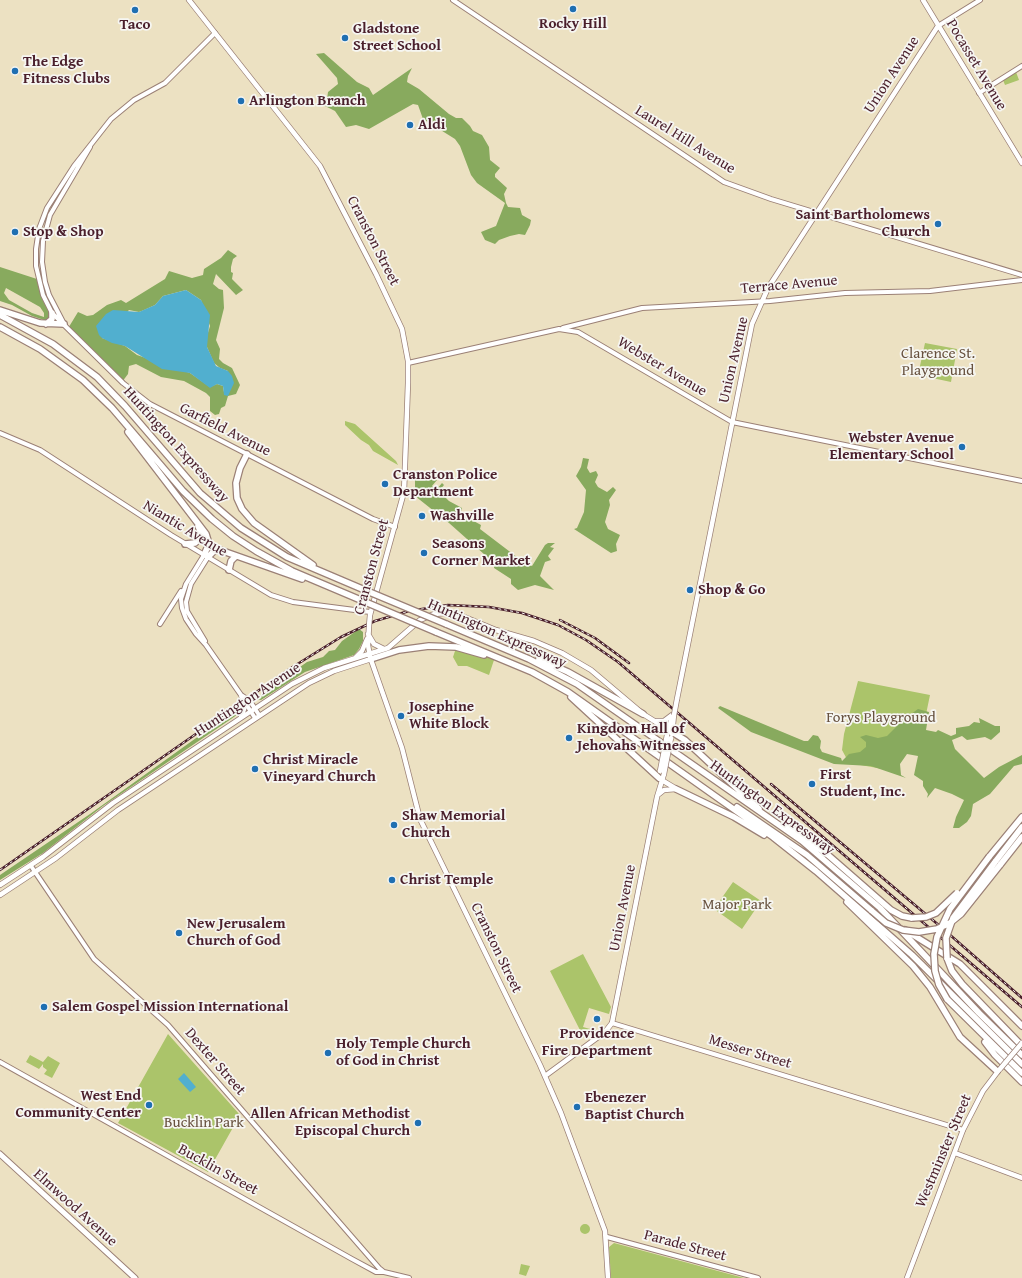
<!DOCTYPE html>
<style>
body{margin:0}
canvas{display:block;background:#ece1c2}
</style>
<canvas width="1022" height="1278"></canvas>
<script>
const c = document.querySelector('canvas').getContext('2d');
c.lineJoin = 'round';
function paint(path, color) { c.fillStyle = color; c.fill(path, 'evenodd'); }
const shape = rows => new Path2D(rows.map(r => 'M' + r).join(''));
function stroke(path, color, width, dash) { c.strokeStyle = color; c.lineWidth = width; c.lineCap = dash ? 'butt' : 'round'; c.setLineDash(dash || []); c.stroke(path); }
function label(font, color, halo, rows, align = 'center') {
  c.font = font + ' "Gentium Book Plus",serif'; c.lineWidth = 3.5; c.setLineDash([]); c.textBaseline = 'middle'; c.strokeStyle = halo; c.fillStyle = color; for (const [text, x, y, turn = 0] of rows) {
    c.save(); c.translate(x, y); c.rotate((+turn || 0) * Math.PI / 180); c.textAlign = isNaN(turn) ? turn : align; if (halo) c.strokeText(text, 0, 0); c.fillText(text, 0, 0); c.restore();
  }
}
const green = shape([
 [1016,72,1019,80,1005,85,1003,80],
 [925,343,957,349,951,382,918,375],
 [345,421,355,424,396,461,398,465,373,451,369,445,361,440,345,425],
 [456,648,495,657,489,675,467,666,458,666,453,657],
 [858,681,930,695,918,753,891,748,883,769,849,763,842,750,844,734],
 [733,882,761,901,742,929,714,909],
 [583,954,611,1007,609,1014,589,1008,583,1027,597,1031,584,1038,550,971],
 [168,1034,240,1115,208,1172,118,1123],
 [30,1055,43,1062,48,1056,60,1063,52,1078,44,1074,47,1070,43,1067,43,1064,39,1069,26,1062],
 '580 1229a5 5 0 1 1 10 0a5 5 0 1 1-10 0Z',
 [614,1243,744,1278,611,1278,609,1247],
 [521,1264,530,1266,526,1276,519,1274]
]);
const forest = shape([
 [324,53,357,82,369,88,373,95,412,68,408,76,407,82,419,89,449,114,456,118,462,118,470,126,473,131,482,135,489,147,490,160,500,168,495,174,495,177,507,188,504,194,506,203,508,207,520,208,522,215,531,220,530,225,525,235,519,234,510,236,499,240,495,244,485,240,481,232,496,226,505,203,477,183,471,175,460,146,455,139,423,119,418,105,413,104,369,129,356,125,346,127,335,111,323,105,323,101,327,99,328,92,338,84,337,78,316,54],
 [228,250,237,256,233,259,231,267,231,272,233,273,232,279,243,290,236,295,216,274,213,284,219,289,223,290,224,308,216,340,220,349,219,359,223,363,232,368,240,385,236,394,228,396,225,406,221,408,219,414,215,415,210,411,210,397,206,393,184,381,161,377,136,364,129,366,128,374,122,382,67,330,78,312,87,316,93,315,107,305,121,300,126,303,165,279,169,271,192,278,203,275,204,269,221,258],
 [186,290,201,300,210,326,207,336,207,347,214,363,220,368,228,371,223,392,223,386,217,384,210,387,190,373,137,355,125,346,102,338,129,310,139,312,144,310,155,305,163,296],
 [0,267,40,280,48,305,51,310,50,322,32,316,12,305,0,301],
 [6,288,40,307,44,313,44,317,32,313,9,300,4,293],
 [583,458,589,459,587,468,590,473,596,471,598,475,595,482,598,487,607,492,613,487,616,490,609,500,610,505,605,522,608,529,620,535,616,544,617,551,611,553,574,529,577,528,584,512,586,490,576,476,581,467],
 [431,475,437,480,432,486,436,490,442,483,444,485,439,491,449,501,462,508,461,512,469,520,470,519,481,525,480,529,526,564,532,566,545,545,548,543,555,543,550,547,554,548,548,556,551,560,545,562,540,576,554,590,535,585,518,590,511,584,511,579,494,568,494,563,449,523,415,496,415,476,422,478,425,477,427,480],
 [359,629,363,632,363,641,359,649,354,655,305,672,261,700,255,699,307,662,323,657,329,651,335,650,342,641],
 [720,706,804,741,808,741,813,735,818,736,821,741,820,748,822,752,841,758,842,761,849,754,860,752,866,747,866,742,860,737,866,735,878,738,887,736,903,720,918,709,929,712,926,730,936,732,938,730,951,736,956,734,956,728,969,726,974,722,980,723,979,718,995,726,1000,726,1000,732,991,740,985,737,967,740,962,736,952,740,955,749,984,778,999,767,1022,755,1022,764,1014,766,990,794,973,804,971,816,967,822,959,828,953,828,956,817,964,800,952,794,935,788,927,798,928,794,923,786,923,781,914,775,918,756,907,754,900,764,901,775,906,778,871,766,834,764,751,732,718,708],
 [238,708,240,708,241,711,234,717,103,806,43,853,0,880,0,875,90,814]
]);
const water = shape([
 [186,290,201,300,210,315,207,347,216,366,228,371,232,376,234,383,228,396,224,395,223,386,217,384,210,388,190,373,162,369,125,346,112,343,102,338,99,335,96,326,106,314,113,310,139,312,155,305,163,296],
 [184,1073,196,1087,190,1092,178,1079]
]);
const tertiary = shape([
 [453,0,724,182,771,199,1022,275],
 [938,26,980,0],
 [215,33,165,83,134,100,111,119,74,166,47,208,39,229,36,249,36,266,43,295,52,313,123,383,150,404,373,519,395,527],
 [979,93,1022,66],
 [63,322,49,295,45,282,42,262,43,241,50,215,90,147],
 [563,328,642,308,770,301,845,293,930,291,1022,280],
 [408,363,559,329,578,332,732,422,1022,481],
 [0,433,40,450,171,535,271,595,293,602,370,612],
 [204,555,186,584,181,599,182,608,186,619,196,634,206,645,241,695],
 [160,624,181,591],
 [205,641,187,611,186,602,191,584,208,557],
 [250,701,259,715],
 [246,704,255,718],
 [31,866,94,959,168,1025,379,1268,384,1272,409,1278],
 [612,1023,963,1130],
 [0,1062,352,1259,376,1272,383,1272],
 [607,1237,758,1278]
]);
const secondary = shape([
 [189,0,320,166,376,274,402,329,408,361,408,383,404,492,370,615],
 [923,0,1022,163],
 [369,626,368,645,370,657,402,748,420,819,540,1065,561,1113,605,1231,608,1278],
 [368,634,374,644,384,649],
 [355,658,362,651,367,639],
 [677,699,752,324,768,288,938,26],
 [241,717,246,704],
 [656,721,664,721,672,715],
 [672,734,674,715],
 [667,735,672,717],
 [660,779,675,788],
 [659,794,664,790,676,789],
 [0,885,43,857,113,803,292,684,324,668,388,648,420,620,434,614,446,613,462,616,496,630,534,641,562,653,591,670,643,714,672,732],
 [0,895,56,858,118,810,309,683,334,671,371,659],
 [545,1076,605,1032,612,1023,657,797,664,774],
 [955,1153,1022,1178],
 [907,1278,963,1130,983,1091,999,1070]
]);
const primary = shape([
 [0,1154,135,1278]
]);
const motorway = shape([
 [0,310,40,323,64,324],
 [0,315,53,344,97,377,125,406,200,493,241,528,287,557,367,591],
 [46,324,52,319,52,313],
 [0,327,40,349,83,380,112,408,183,491,212,519,233,536,256,551,292,571,363,601],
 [128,432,206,534,209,544,204,555],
 [247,454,240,468,236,483,237,498,242,509,254,523,313,565],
 [185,544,195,543,199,539,201,533,198,526],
 [208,557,215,550,220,550,302,579],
 [229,570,231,561,236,556],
 [446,624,529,659,577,684,802,841,880,908,979,1013,1022,1055],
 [436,632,532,672,568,692,773,837,816,871,912,955,1022,1064],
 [371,659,399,650,429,646,456,647,484,655],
 [539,659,568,672,643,714],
 [571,697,659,778],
 [672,732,685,740,759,809],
 [676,789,734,817,764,835],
 [737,807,807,855,872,911],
 [784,826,792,829,828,855,891,910,902,916,912,918],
 [989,857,1022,817],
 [995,862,1022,827],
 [1000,865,1022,837],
 [847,902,913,966,930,987,960,1037,997,1071],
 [905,930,960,964,1022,1026],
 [947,958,952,971,962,984,1022,1046],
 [947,999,1022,1073],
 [985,1042,995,1055,1022,1082]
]);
const rail = shape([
 [560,620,595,638,629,663],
 [771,784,941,927,1022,998],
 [0,870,291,668,341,637,375,621,409,611,448,605,489,607,522,613,558,625,586,640,618,662,1022,1007]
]);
const tertiaryBridge = shape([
 [241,695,250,701],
 [241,696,246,704]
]);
const secondaryBridge = shape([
 [369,626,370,615],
 [674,715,677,699],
 [660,771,667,735],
 [664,774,671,738],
 [1000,1069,1022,1043]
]);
const motorwayBridge = shape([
 [367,591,446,624],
 [363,601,436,632],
 [872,911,886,923,903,930,919,932,937,929,950,923,961,914,1000,865],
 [912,918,926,917,936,913,957,893],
 [947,958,946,938,953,918,995,862],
 [947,999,939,985,935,971,934,954,937,937,950,909,989,857]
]);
const markers = [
 [573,9,4,"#1f6fb2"],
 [135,10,4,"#1f6fb2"],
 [345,38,4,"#1f6fb2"],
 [15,71,4,"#1f6fb2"],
 [241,101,4,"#1f6fb2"],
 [410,125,4,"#1f6fb2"],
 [938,224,4,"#1f6fb2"],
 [15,232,4,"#1f6fb2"],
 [962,447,4,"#1f6fb2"],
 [385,484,4,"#1f6fb2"],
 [422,516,4,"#1f6fb2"],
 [424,553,4,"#1f6fb2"],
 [690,590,4,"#1f6fb2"],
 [401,716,4,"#1f6fb2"],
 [569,738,4,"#1f6fb2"],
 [255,769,4,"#1f6fb2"],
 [812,784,4,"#1f6fb2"],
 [394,825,4,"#1f6fb2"],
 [392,880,4,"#1f6fb2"],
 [179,933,4,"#1f6fb2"],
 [44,1007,4,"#1f6fb2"],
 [597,1019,4,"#1f6fb2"],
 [328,1053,4,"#1f6fb2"],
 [149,1105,4,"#1f6fb2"],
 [577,1107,4,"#1f6fb2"],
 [418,1123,4,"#1f6fb2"]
];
const poiNames = [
 ["Rocky Hill",573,24,"center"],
 ["Taco",135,25,"center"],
 ["Gladstone",353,29],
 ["Street School",353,46],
 ["The Edge",23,62],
 ["Fitness Clubs",23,79],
 ["Arlington Branch",249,101],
 ["Aldi",418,125],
 ["Saint Bartholomews",930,215,"right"],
 ["Church",930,232,"right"],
 ["Stop & Shop",23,232],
 ["Webster Avenue",954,438,"right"],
 ["Elementary School",954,455,"right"],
 ["Cranston Police",393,475],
 ["Department",393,492],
 ["Washville",430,516],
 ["Seasons",432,544],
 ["Corner Market",432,561],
 ["Shop & Go",698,590],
 ["Josephine",409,707],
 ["White Block",409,724],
 ["Kingdom Hall of",577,729],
 ["Jehovahs Witnesses",577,746],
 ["Christ Miracle",263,760],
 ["Vineyard Church",263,777],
 ["First",820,775],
 ["Student, Inc.",820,792],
 ["Shaw Memorial",402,816],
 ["Church",402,833],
 ["Christ Temple",400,880],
 ["New Jerusalem",187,924],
 ["Church of God",187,941],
 ["Salem Gospel Mission International",52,1007],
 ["Providence",597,1034,"center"],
 ["Fire Department",597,1051,"center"],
 ["Holy Temple Church",336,1044],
 ["of God in Christ",336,1061],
 ["West End",141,1096,"right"],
 ["Community Center",141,1113,"right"],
 ["Ebenezer",585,1098],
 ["Baptist Church",585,1115],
 ["Allen African Methodist",410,1114,"right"],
 ["Episcopal Church",410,1131,"right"]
];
const streetNames = [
 ["Pocasset Avenue",976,65,59],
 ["Union Avenue",892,75,-57],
 ["Laurel Hill Avenue",685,140,32],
 ["Cranston Street",373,241,63],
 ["Terrace Avenue",789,285,-5],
 ["Union Avenue",734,360,-77],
 ["Webster Avenue",662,367,31],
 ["Garfield Avenue",225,430,27],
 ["Huntington Expressway",176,445,48],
 ["Niantic Avenue",185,529,31],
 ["Cranston Street",372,567,-75],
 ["Huntington Expressway",497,634,24],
 ["Huntington Avenue",248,700,-33],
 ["Huntington Expressway",772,808,36],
 ["Union Avenue",623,908,-79],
 ["Cranston Street",496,948,64],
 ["Messer Street",750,1052,17],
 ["Dexter Street",215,1062,49],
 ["Westminster Street",944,1151,-67],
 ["Bucklin Street",218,1170,29],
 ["Elmwood Avenue",75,1208,42],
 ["Parade Street",685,1246,15]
];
const parkNames = [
 ["Clarence St.",938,354],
 ["Playground",938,371],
 ["Forys Playground",881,718],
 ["Major Park",737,905],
 ["Bucklin Park",204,1123]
];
paint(green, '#abc46a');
paint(forest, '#88aa5e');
paint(water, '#51afcf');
stroke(tertiary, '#9b8076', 6);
stroke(secondary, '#9b8076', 6);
stroke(primary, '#9b8076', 7);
stroke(motorway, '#9b8076', 8);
stroke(tertiary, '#fff', 4);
stroke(secondary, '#fff', 4.5);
stroke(primary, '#fff', 5);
stroke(motorway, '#fff', 5.5);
stroke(rail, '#4a1f2b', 2.5);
stroke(rail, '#f6f6f2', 1, [3]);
stroke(tertiaryBridge, '#9b8076', 6, []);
stroke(secondaryBridge, '#9b8076', 6, []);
stroke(motorwayBridge, '#9b8076', 8, []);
stroke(tertiaryBridge, '#fff', 4);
stroke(secondaryBridge, '#fff', 4.5);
stroke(motorwayBridge, '#fff', 5.5);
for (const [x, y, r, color] of markers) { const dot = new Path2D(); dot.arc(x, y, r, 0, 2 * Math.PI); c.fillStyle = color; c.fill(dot); stroke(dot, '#f6f6f2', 1.5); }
label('bold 15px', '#4a1f2b', '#f6f6f2', poiNames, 'left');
label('15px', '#4a1f2b', '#f6f6f2', streetNames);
label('15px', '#67513e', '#f6f6f2', parkNames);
</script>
